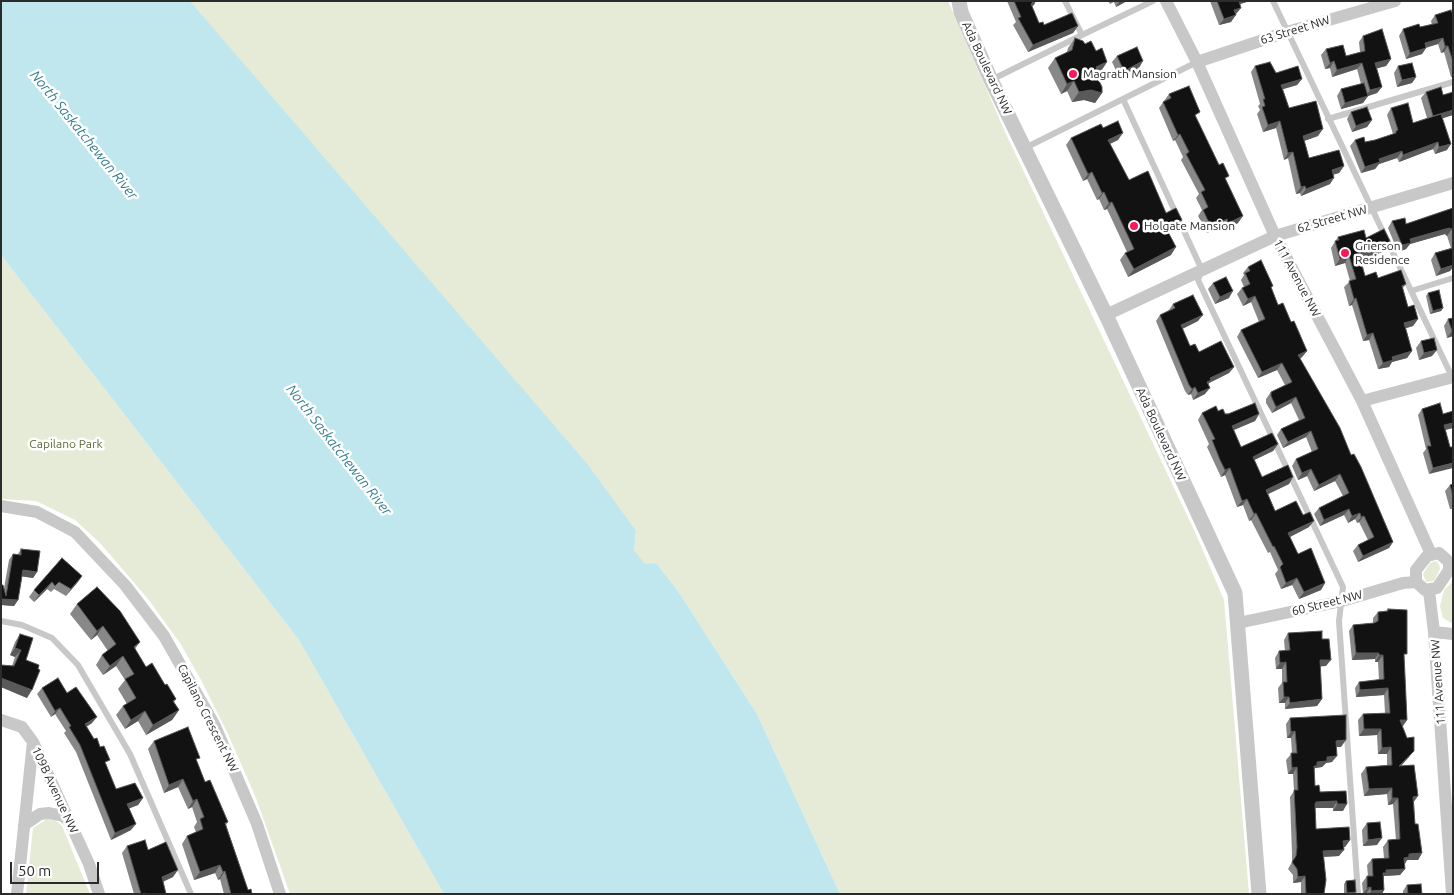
<!DOCTYPE html>
<style>
body{margin:0}
#map{position:relative;width:1454px;height:895px;overflow:hidden;background:#fff;font-family:Ubuntu,sans-serif}
canvas{display:block}
.frame{position:absolute;inset:0;border:2px solid #2b2b2b;pointer-events:none}
.scale{position:absolute;left:10px;top:862px;width:89px;height:22px;box-sizing:border-box;border:2px solid #2b2b2b;border-top:0;padding-left:6px;font-size:15px;line-height:18px;white-space:nowrap;color:#2b2b2b;-webkit-text-stroke:4px #fff;paint-order:stroke}
</style>
<div id="map">
<canvas width="1454" height="895"></canvas>
<div class="frame"></div>
<div class="scale">50 m</div>
</div>
<script>
const c = document.querySelector('canvas').getContext('2d');
c.lineJoin = 'round';
function paint(path, color) { c.fillStyle = color; c.fill(path, 'evenodd'); }
const shape = rows => new Path2D(rows.map(r => 'M' + r).join(''));
function stroke(path, color, width, dash) { c.strokeStyle = color; c.lineWidth = width; c.lineCap = dash ? 'butt' : 'round'; c.setLineDash(dash || []); c.stroke(path); }
function label(font, color, halo, rows, align = 'center') {
  c.font = font + ' Ubuntu,sans-serif'; c.lineWidth = 5; c.setLineDash([]); c.textBaseline = 'middle'; c.strokeStyle = halo; c.fillStyle = color; for (const [text, x, y, turn = 0] of rows) {
    c.save(); c.translate(x, y); c.rotate((+turn || 0) * Math.PI / 180); c.textAlign = isNaN(turn) ? turn : align; if (halo) c.strokeText(text, 0, 0); c.fillText(text, 0, 0); c.restore();
  }
}
const green = shape([
 [190,1,948,1,1006,134,1195,532,1224,600,1249,894,840,894,757,714,678,591,656,563,645,565,634,550,636,532],
 [1,255,299,640,444,894,290,894,256,798,228,734,201,680,180,643,148,599,100,543,75,520,36,501,1,499],
 [1436,561,1439,564,1440,569,1434,581,1426,582,1423,574,1430,563],
 [1453,581,1453,624,1443,618,1440,606,1444,590],
 [47,819,55,820,62,826,90,894,26,894,33,828]
]);
const water = shape([
 [1,1,190,1,588,465,636,531,634,550,645,564,656,563,678,591,757,714,840,894,444,894,299,640,1,255]
]);
const service = shape([
 [1065,1,1082,35,1153,1],
 [1273,1,1453,379],
 [1197,62,1123,99,1202,270,1198,280,1343,587,1339,621,1358,894],
 [991,80,1082,35],
 [1328,119,1453,82],
 [1025,148,1123,99],
 [1411,291,1453,278],
 [1,621,22,625,52,638,78,665,130,754,191,894]
]);
const minor = shape([
 [1166,1,1197,62,1275,236,1362,401,1431,554],
 [1197,62,1287,32,1395,1],
 [1106,315,1275,236,1453,183],
 [1362,401,1453,377],
 [1,506,37,512,75,532,125,585,164,636,215,726,257,824,280,894],
 [1439,553,1449,562,1449,570,1437,588,1425,590,1416,582,1416,570,1427,556,1439,553],
 [1429,591,1434,632,1452,894],
 [1238,623,1342,601,1403,583,1416,582],
 [1434,632,1453,634],
 [1,720,22,727,33,742,89,864,99,894],
 [24,825,40,814,49,813,63,816,70,822],
 [17,894,33,742]
]);
const tertiary = shape([
 [959,1,961,12,991,80,1106,315,1235,593,1259,894]
]);
const wall = shape([
 [1007,1,1036,1,1032,6,1039,23,1044,25,1078,26,1073,33,1028,52,1013,25,1016,22],
 [1108,1,1127,1,1116,7,1114,2,1110,4],
 [1210,1,1250,1,1240,4,1241,8,1235,14,1231,22,1219,25],
 [1435,15,1453,15,1453,77,1451,77,1444,52,1441,53,1438,44,1426,48,1422,54,1406,59,1399,36,1403,29,1420,27,1432,25,1431,21],
 [1363,36,1391,59,1386,66,1377,68,1382,87,1377,93,1368,96,1363,103,1341,109,1337,96,1341,89,1361,84,1357,69,1332,77,1330,68,1325,69,1321,55,1326,49,1346,56,1360,52,1359,42],
 [1075,38,1096,51,1107,62,1101,71,1096,74,1102,93,1095,103,1084,100,1072,102,1067,91,1061,94,1048,68,1055,58,1067,52,1068,48],
 [1117,56,1139,68,1119,77,1112,62],
 [1255,66,1276,73,1302,79,1297,85,1283,89,1289,108,1318,136,1304,141,1309,158,1344,166,1339,173,1333,175,1330,184,1301,196,1300,193,1296,194,1288,158,1284,160,1276,128,1263,132,1257,114,1260,110,1258,106,1260,104,1251,72],
 [1398,66,1416,77,1412,83,1397,87,1394,73],
 [1426,92,1443,95,1453,115,1442,118,1447,150,1435,154,1433,149,1399,162,1397,158,1379,164,1375,169,1361,173,1350,146,1355,140,1365,142,1375,140,1393,134,1387,115,1391,108,1413,123,1427,118,1421,98],
 [1169,94,1196,118,1226,181,1238,223,1224,230,1222,226,1207,233,1198,216,1202,210,1196,198,1199,194,1181,160,1183,157,1175,140,1173,141,1159,108],
 [1351,112,1372,120,1367,127,1352,132,1347,119],
 [1103,128,1118,140,1110,144,1129,180,1166,213,1177,227,1168,232,1171,255,1128,277,1120,260,1125,253,1127,252,1107,209,1104,210,1099,199,1097,200,1087,179,1083,181,1066,145,1071,138],
 [1453,208,1453,267,1450,271,1436,276,1431,260,1435,253,1451,248,1447,236,1445,234,1410,244,1406,249,1398,252,1388,228,1392,221,1406,224],
 [1338,237,1366,238,1391,243,1386,250,1371,257,1360,259,1365,276,1406,284,1403,288,1408,307,1418,319,1413,326,1406,328,1412,351,1407,358,1392,362,1389,367,1378,369,1369,340,1363,341,1352,305,1349,306,1344,287,1350,281,1345,263,1335,266,1331,248],
 [1248,267,1271,288,1278,305,1291,322,1307,351,1302,357,1300,359,1351,455,1393,542,1389,548,1358,562,1353,551,1358,545,1368,540,1359,522,1357,523,1355,519,1348,523,1344,515,1320,526,1314,514,1319,508,1343,496,1335,481,1314,491,1307,476,1298,480,1292,466,1296,459,1312,452,1306,437,1283,448,1277,435,1281,429,1299,420,1291,403,1272,413,1266,403,1266,399,1271,392,1285,385,1277,370,1258,378,1237,337,1241,330,1259,322,1251,302,1243,306,1237,294,1242,288,1244,287,1241,280,1244,275,1243,273],
 [1213,283,1229,298,1215,304,1208,289],
 [1428,293,1443,308,1441,311,1430,314,1426,296],
 [1173,304,1198,321,1182,329,1190,346,1199,352,1234,367,1229,373,1209,383,1205,394,1193,400,1191,394,1188,395,1185,391,1156,321,1160,315,1169,310],
 [1453,318,1453,337,1453,336,1447,338,1444,326,1448,319],
 [1421,341,1432,356,1419,360,1416,348],
 [1422,409,1443,414,1453,428,1445,430,1450,447,1429,474,1423,453,1426,449,1418,415],
 [1202,413,1259,414,1255,421,1233,430,1241,447,1278,444,1273,451,1254,460,1262,477,1293,477,1289,484,1268,494,1275,511,1309,527,1290,537,1298,554,1325,583,1321,590,1299,599,1292,585,1281,589,1275,574,1278,570,1270,552,1268,553,1251,520,1249,521,1243,505,1237,507,1225,475,1221,477,1207,447,1209,444,1198,420],
 [1453,484,1453,509,1450,509,1445,491,1450,485],
 [21,549,37,572,33,578,22,576,18,600,14,606,1,605,9,560,13,554,18,554],
 [62,558,82,576,66,596,54,589,51,592,47,589,34,602,29,597,34,590],
 [77,604,140,642,135,649,146,667,165,685,176,699,174,702,179,710,172,720,146,735,138,721,125,729,116,715,123,706,127,704,118,689,125,680,116,666,103,675,96,665,102,655,108,651,97,635,91,640,70,614],
 [1388,609,1404,658,1407,720,1402,726,1409,757,1401,766,1414,802,1415,824,1422,853,1418,860,1407,860,1404,864,1405,869,1400,875,1384,876,1384,890,1382,894,1363,894,1362,883,1367,876,1368,876,1367,865,1372,859,1384,858,1383,847,1388,840,1396,840,1393,804,1388,805,1387,794,1364,796,1361,774,1366,767,1387,766,1387,754,1378,754,1377,735,1359,736,1358,720,1363,714,1385,713,1384,695,1356,697,1355,688,1359,682,1379,680,1378,662,1375,662,1375,659,1352,660,1349,631,1353,625,1373,623,1373,618,1378,612,1386,611],
 [1288,633,1322,639,1326,666,1320,666,1322,699,1317,706,1285,709,1285,703,1279,703,1278,688,1282,683,1282,669,1276,669,1275,658,1279,651,1285,651,1284,640],
 [20,634,26,660,27,698,1,687,1,665,12,666,15,657,10,655,15,642],
 [42,688,67,693,92,723,86,727,106,765,116,789,143,798,138,805,129,808,131,830,111,840,76,752,64,733,66,731,55,714,51,717,37,694],
 [1290,718,1341,747,1336,747,1332,762,1326,763,1322,767,1315,768,1314,770,1315,786,1320,792,1346,791,1343,811,1333,811,1333,808,1315,808,1316,829,1350,840,1345,847,1344,847,1339,856,1324,857,1324,894,1301,894,1301,882,1293,883,1293,875,1288,869,1292,862,1292,854,1290,797,1294,791,1293,774,1288,774,1286,760,1292,753,1291,738,1287,738,1286,724],
 [154,741,197,762,205,782,228,822,226,825,248,890,252,894,224,894,220,879,218,880,215,873,194,880,182,844,187,836,196,832,194,827,197,822,192,807,188,809,178,787,164,793,148,749],
 [1367,823,1377,845,1363,846,1362,830],
 [127,846,148,850,173,877,163,882,166,894,134,894,122,853],
 [1346,881,1356,892,1354,894,1344,894,1344,884],
 [1407,885,1422,894,1403,894,1403,891]
]);
const shadedWall = shape([
 [1034,1,1036,1,1034,5,1026,10,1031,4],
 [1120,1,1127,1,1116,7],
 [1237,1,1250,1,1234,6],
 [1241,8,1236,14,1229,16,1234,10],
 [1236,15,1231,22,1219,25,1224,19],
 [1078,26,1073,33,1028,52,1033,45],
 [1443,38,1438,44,1420,49,1425,43],
 [1445,46,1448,46,1444,52,1441,53],
 [1426,48,1422,54,1406,59,1410,53],
 [1391,59,1386,66,1371,70,1375,63],
 [1143,61,1139,68,1119,77,1124,71],
 [1334,61,1330,68,1325,69,1330,63],
 [1107,62,1101,71,1095,74,1096,67],
 [1362,63,1357,69,1332,77,1337,70],
 [1416,77,1412,83,1397,87,1402,80],
 [1302,79,1297,85,1277,91,1281,85],
 [1074,81,1067,91,1061,94,1067,84],
 [1382,87,1377,93,1365,97,1370,90],
 [1091,90,1102,93,1095,103,1084,100,1072,102,1079,92],
 [1368,96,1363,103,1341,109,1345,103],
 [1453,110,1453,115,1428,123,1433,116],
 [1372,120,1367,127,1352,132,1356,126],
 [1280,121,1276,128,1263,132,1268,125],
 [1323,129,1318,136,1298,143,1303,136],
 [1123,133,1118,140,1103,147,1108,140],
 [1180,134,1175,140,1173,141,1178,135],
 [1438,142,1433,149,1399,162,1403,155],
 [1451,144,1447,150,1435,154,1439,147],
 [1402,151,1397,158,1379,164,1375,169,1361,173,1365,167,1379,159],
 [1293,152,1288,158,1284,160,1288,153],
 [1344,166,1339,173,1327,176,1332,170],
 [1092,172,1087,179,1083,181,1088,174],
 [1334,178,1330,184,1301,196,1306,189],
 [1305,186,1300,193,1296,194,1301,187],
 [1104,192,1099,199,1097,200,1102,193],
 [1112,202,1107,209,1104,210,1109,203],
 [1243,216,1238,223,1224,230,1228,223],
 [1227,219,1222,226,1207,233,1211,227],
 [1182,220,1177,227,1161,235,1166,228],
 [1449,228,1452,229,1447,236,1445,234,1410,244,1406,249,1398,252,1402,245,1410,239],
 [1391,243,1386,250,1371,257,1354,260,1359,254],
 [1176,247,1171,255,1128,277,1134,269],
 [1349,256,1345,263,1335,266,1340,259],
 [1453,265,1453,267,1450,271,1436,276,1441,269],
 [1233,291,1229,298,1215,304,1220,297],
 [1255,296,1251,302,1243,306,1248,299],
 [1356,298,1352,305,1349,306,1354,299],
 [1443,308,1441,311,1430,314,1433,311],
 [1203,315,1198,321,1176,332,1181,325],
 [1418,319,1413,326,1400,330,1404,323],
 [1452,331,1453,331,1453,336,1447,338],
 [1373,333,1369,340,1363,341,1367,335],
 [1437,350,1432,356,1419,360,1424,353],
 [1307,351,1302,357,1293,362,1298,355],
 [1412,351,1407,358,1392,362,1389,367,1378,369,1383,363,1392,357],
 [1282,363,1277,370,1258,378,1262,372],
 [1234,367,1229,373,1209,383,1206,387,1203,389,1210,378],
 [1195,387,1191,394,1188,395,1192,389],
 [1210,388,1205,394,1193,400,1198,393],
 [1296,397,1291,403,1272,413,1276,407],
 [1259,414,1255,421,1227,433,1232,426],
 [1453,423,1453,428,1440,431,1444,425],
 [1311,431,1306,437,1283,448,1288,442],
 [1278,444,1273,451,1248,463,1253,457],
 [1453,463,1453,468,1429,474,1433,468],
 [1230,468,1225,475,1221,477,1225,470],
 [1311,469,1307,476,1298,480,1302,473],
 [1340,474,1335,481,1314,491,1319,485],
 [1293,477,1289,484,1262,497,1266,490],
 [1247,499,1243,505,1237,507,1242,501],
 [1349,509,1344,515,1320,526,1324,520],
 [1256,513,1251,520,1249,521,1254,514],
 [1360,513,1355,519,1348,523,1352,516],
 [1364,516,1359,522,1357,523,1361,517],
 [1314,521,1309,527,1284,540,1288,533],
 [1393,542,1389,548,1358,562,1363,556],
 [23,570,37,572,33,578,19,576],
 [82,576,78,582,66,596,71,589],
 [1297,578,1292,585,1281,589,1286,583],
 [52,582,47,589,34,602,39,595],
 [1325,583,1321,590,1299,599,1304,592],
 [1,599,18,600,14,606,1,605],
 [103,626,97,635,91,640,97,631],
 [15,648,21,650,15,657,10,655],
 [1356,653,1379,653,1375,659,1352,660],
 [1379,655,1383,655,1378,662,1375,662],
 [123,656,116,666,103,675,110,666],
 [1320,660,1331,660,1326,666,1315,667],
 [1286,662,1282,669,1276,669,1280,663],
 [1,678,32,690,27,698,1,687],
 [1388,688,1384,695,1356,697,1360,690],
 [1284,697,1289,697,1285,703,1279,703],
 [1322,699,1317,706,1285,709,1290,703],
 [60,708,55,714,51,717,55,711],
 [179,710,172,720,146,735,153,725],
 [145,711,138,721,125,729,131,720],
 [97,717,92,723,80,731,85,724],
 [1400,720,1407,720,1403,726,1395,727],
 [1364,729,1381,729,1377,735,1359,736],
 [1295,731,1291,738,1287,738,1291,732],
 [1346,740,1341,747,1331,747,1336,741],
 [1391,747,1387,754,1378,754,1382,748],
 [1414,751,1409,757,1394,773,1399,766],
 [1337,756,1332,762,1326,763,1322,767,1315,768,1312,772,1309,772,1317,762,1327,757],
 [1297,767,1293,774,1288,774,1292,768],
 [183,779,178,787,164,793,169,785],
 [1392,788,1387,794,1364,796,1369,789],
 [1418,796,1413,803,1413,797],
 [143,798,138,805,123,811,127,804],
 [1392,798,1398,798,1393,804,1388,805],
 [197,799,192,807,188,809,193,801],
 [1337,801,1333,808,1312,808,1316,802],
 [1337,804,1347,804,1343,811,1333,811],
 [136,824,131,830,111,840,115,833],
 [1382,838,1377,845,1363,846,1368,840],
 [1350,840,1345,847,1339,847,1343,841],
 [1344,850,1339,856,1319,857,1323,851],
 [1422,853,1418,860,1407,860,1405,864,1404,858,1409,854],
 [220,865,215,873,194,880,200,872],
 [1405,869,1400,875,1384,876,1379,880,1386,870],
 [178,870,173,877,157,884,162,877],
 [225,871,220,879,218,880,223,872],
 [1305,876,1301,882,1293,883,1298,877],
 [1371,887,1366,894,1363,894,1367,888],
 [1384,890,1382,894,1369,894,1371,891],
 [1356,892,1354,894,1346,894,1347,893]
]);
const building = shape([
 [1014,1,1034,1,1031,4,1039,23,1043,22,1044,25,1072,13,1078,26,1033,45,1018,18,1021,17,1014,1],
 [1217,1,1239,1,1241,8,1234,10,1236,15,1224,19,1217,1],
 [1451,10,1453,15,1453,62,1448,46,1445,46,1443,38,1425,43,1426,48,1410,53,1403,29,1419,24,1420,27,1438,23,1435,15,1451,10],
 [1382,29,1391,59,1375,63,1382,87,1370,90,1362,63,1337,70,1334,61,1330,63,1326,49,1343,45,1346,56,1365,51,1363,36,1382,29],
 [1075,38,1083,41,1085,44,1091,41,1096,51,1102,48,1107,62,1096,67,1097,71,1095,72,1102,87,1102,93,1091,90,1079,92,1074,81,1067,84,1055,58,1072,50,1075,38],
 [1137,47,1143,61,1124,71,1117,56,1137,47],
 [1270,62,1276,73,1298,66,1302,79,1281,85,1289,108,1316,101,1323,129,1303,136,1309,158,1339,150,1344,166,1332,170,1334,178,1306,189,1305,186,1301,187,1293,152,1288,153,1280,121,1268,125,1262,107,1265,106,1263,99,1265,99,1255,66,1270,62],
 [1412,63,1416,77,1402,80,1398,66,1412,63],
 [1364,83,1368,96,1345,103,1341,89,1364,83],
 [1189,86,1200,112,1195,115,1219,165,1223,163,1229,176,1225,178,1243,216,1228,223,1227,219,1211,227,1203,210,1208,207,1201,192,1205,190,1186,154,1189,152,1180,134,1178,135,1163,102,1171,98,1169,94,1189,86],
 [1441,87,1443,95,1453,92,1453,110,1433,116,1426,92,1441,87],
 [1408,103,1413,123,1441,114,1451,144,1439,147,1438,142,1403,155,1402,151,1379,159,1380,162,1365,167,1355,140,1364,137,1365,142,1375,140,1396,133,1396,131,1398,130,1391,108,1408,103],
 [1367,107,1372,120,1356,126,1351,112,1367,107],
 [1118,121,1123,133,1108,140,1129,180,1148,171,1166,213,1176,208,1182,220,1166,228,1176,247,1134,269,1125,253,1134,249,1112,202,1109,203,1104,192,1102,193,1092,172,1088,174,1071,138,1101,124,1103,128,1118,121],
 [1453,208,1453,232,1452,229,1449,228,1410,239,1411,243,1402,245,1392,221,1405,218,1406,224,1453,208],
 [1384,229,1391,243,1376,251,1359,254,1365,276,1376,272,1378,278,1401,270,1406,284,1402,286,1408,307,1414,305,1418,319,1404,323,1412,351,1392,357,1393,360,1383,363,1373,333,1367,335,1356,298,1354,299,1349,281,1356,279,1349,256,1340,259,1335,241,1339,240,1338,237,1364,230,1366,238,1384,229],
 [1453,248,1453,265,1441,269,1435,253,1453,248],
 [1261,260,1273,286,1271,287,1278,305,1283,303,1291,322,1294,321,1307,351,1298,355,1340,428,1351,455,1354,454,1361,467,1393,542,1363,556,1358,545,1374,537,1364,516,1361,517,1360,513,1352,516,1349,509,1324,520,1319,508,1349,493,1340,474,1319,485,1311,469,1302,473,1296,459,1318,449,1311,431,1288,442,1281,429,1305,418,1296,397,1276,407,1271,396,1271,392,1292,382,1282,363,1262,372,1241,330,1265,319,1255,296,1248,299,1242,288,1250,284,1245,273,1250,271,1248,267,1261,260],
 [1226,277,1233,291,1220,297,1213,283,1226,277],
 [1439,290,1443,308,1433,311,1428,293,1439,290],
 [1193,295,1203,315,1181,325,1190,346,1195,344,1199,352,1221,341,1234,367,1210,378,1211,380,1207,382,1210,388,1198,393,1195,387,1192,389,1189,385,1160,315,1175,308,1173,304,1193,295],
 [1453,318,1453,331,1452,331,1448,319,1453,318],
 [1434,338,1437,350,1424,353,1421,341,1434,338],
 [1255,403,1259,414,1232,426,1241,447,1272,433,1278,444,1253,457,1262,477,1288,465,1293,477,1266,490,1275,511,1296,501,1303,515,1310,512,1314,521,1288,533,1298,554,1311,548,1325,583,1304,592,1297,578,1286,583,1280,567,1283,564,1274,546,1273,547,1256,513,1254,514,1247,499,1242,501,1230,468,1225,470,1220,460,1212,440,1215,439,1202,413,1216,406,1218,411,1223,409,1225,414,1228,414,1255,403],
 [1440,403,1443,414,1453,411,1453,423,1444,425,1450,447,1453,447,1453,463,1433,468,1427,446,1431,446,1422,409,1440,403],
 [1453,484,1453,496,1450,485,1453,484],
 [21,549,40,551,37,572,23,570,18,600,1,599,1,585,3,585,6,596,13,554,21,555,21,549],
 [62,558,82,576,71,589,59,582,55,586,52,582,39,595,34,590,62,558],
 [97,587,120,611,140,642,134,647,146,667,152,663,165,685,167,684,176,699,173,701,179,710,153,725,145,711,131,720,123,706,136,698,125,679,134,674,123,656,110,666,102,655,116,644,103,626,97,631,77,604,97,587],
 [1388,609,1407,610,1407,654,1404,654,1407,720,1400,720,1407,738,1414,737,1414,751,1399,766,1414,765,1418,796,1413,797,1415,824,1418,824,1422,853,1409,854,1409,857,1404,858,1405,869,1386,870,1386,873,1383,873,1384,890,1371,891,1371,887,1367,888,1367,876,1373,876,1372,859,1389,858,1388,840,1400,839,1398,798,1392,798,1392,788,1369,789,1366,767,1392,765,1391,747,1382,748,1381,729,1364,729,1363,714,1390,713,1388,688,1360,690,1359,682,1384,679,1383,655,1379,655,1379,653,1356,653,1353,625,1374,623,1378,621,1378,612,1388,611,1388,609],
 [1322,631,1322,639,1329,639,1331,660,1320,660,1322,699,1290,703,1289,697,1284,697,1283,682,1287,682,1286,662,1280,663,1279,651,1290,650,1288,633,1322,631],
 [20,634,33,638,26,660,39,665,38,669,40,670,32,690,1,678,1,665,14,666,21,650,15,648,20,634],
 [58,678,67,693,76,687,97,717,85,724,94,739,97,738,100,747,104,746,110,760,105,762,116,789,135,783,143,798,127,804,136,824,115,833,80,745,69,727,71,726,60,708,55,711,42,688,58,678],
 [1346,715,1346,740,1336,741,1337,756,1327,757,1327,761,1317,762,1317,766,1314,766,1315,786,1319,785,1320,792,1346,791,1347,804,1337,804,1337,801,1316,802,1315,804,1316,829,1349,827,1350,840,1343,841,1344,850,1323,851,1326,880,1324,894,1306,894,1305,876,1298,877,1297,869,1292,862,1296,856,1297,847,1294,790,1298,790,1297,767,1292,768,1291,753,1297,753,1295,731,1291,732,1290,718,1346,715],
 [188,727,200,758,196,759,205,782,210,780,228,822,225,823,228,832,248,890,251,889,252,894,231,894,225,871,223,872,220,865,200,872,187,836,203,829,200,819,204,817,197,799,193,801,183,779,169,785,154,741,188,727],
 [1380,822,1382,838,1368,840,1367,823,1380,822],
 [145,840,148,850,166,842,178,870,162,877,166,894,145,894,145,893,141,894,127,846,145,840],
 [1355,880,1356,892,1347,893,1346,881,1355,880],
 [1421,884,1422,894,1408,894,1407,885,1421,884]
]);
const markers = [
 [1073,74,5,"#f61a5a"],
 [1134,226,5,"#f61a5a"],
 [1345,253,5,"#f61a5a"]
];
const streetNames = [
 ["63 Street NW",1295,30,-17],
 ["Ada Boulevard NW",987,68,65],
 ["62 Street NW",1332,219,-16],
 ["111 Avenue NW",1297,278,62],
 ["Ada Boulevard NW",1161,434,65],
 ["60 Street NW",1327,603,-14],
 ["111 Avenue NW",1438,682,-94],
 ["Capilano Crescent NW",208,718,63],
 ["109B Avenue NW",55,790,65]
];
const poiNames = [
 ["Magrath Mansion",1083,74],
 ["Holgate Mansion",1144,226],
 ["Grierson",1355,246],
 ["Residence",1355,260]
];
const parkNames = [
 ["Capilano Park",66,444]
];
const waterNames = [
 ["North Saskatchewan River",84,135,51],
 ["North Saskatchewan River",339,450,52]
];
paint(green, '#e6ebd7');
paint(water, '#c0e6ee');
stroke(service, '#c8c8c8', 6);
stroke(minor, '#c8c8c8', 12);
stroke(tertiary, '#c8c8c8', 15);
paint(wall, '#888');
paint(shadedWall, '#595959');
paint(building, '#121212');
stroke(building, '#595959', 1);
for (const [x, y, r, color] of markers) { const dot = new Path2D(); dot.arc(x, y, r, 0, 2 * Math.PI); c.fillStyle = color; c.fill(dot); stroke(dot, '#fff', 2); }
label('12px', '#2b2b2b', '#fff', streetNames);
label('12px', '#2b2b2b', '#fff', poiNames, 'left');
label('12px', '#5a6b35', '#fff', parkNames);
label('italic 14px', '#317e8d', '#fff', waterNames);
</script>
